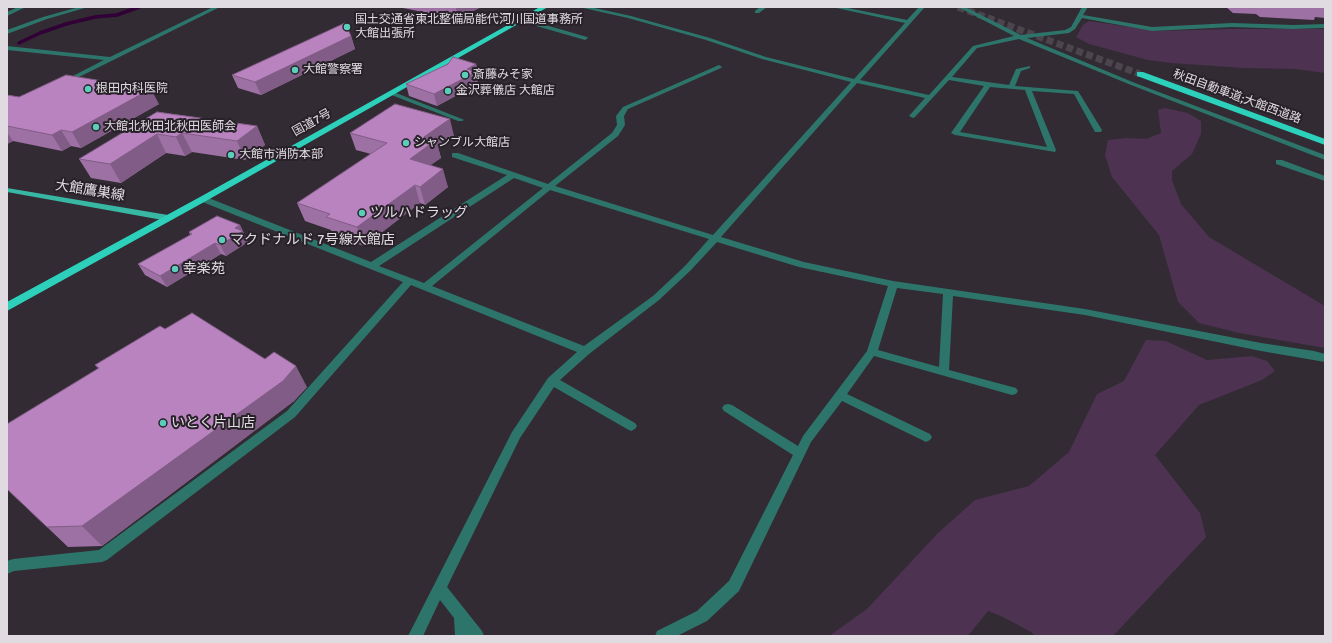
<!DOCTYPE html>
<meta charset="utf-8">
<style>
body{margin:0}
#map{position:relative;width:1332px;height:643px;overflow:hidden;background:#322b33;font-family:Signika,sans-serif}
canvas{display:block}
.frame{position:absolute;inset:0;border:8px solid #e0dbe1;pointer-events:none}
</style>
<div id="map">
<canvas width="1332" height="643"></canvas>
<div class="frame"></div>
</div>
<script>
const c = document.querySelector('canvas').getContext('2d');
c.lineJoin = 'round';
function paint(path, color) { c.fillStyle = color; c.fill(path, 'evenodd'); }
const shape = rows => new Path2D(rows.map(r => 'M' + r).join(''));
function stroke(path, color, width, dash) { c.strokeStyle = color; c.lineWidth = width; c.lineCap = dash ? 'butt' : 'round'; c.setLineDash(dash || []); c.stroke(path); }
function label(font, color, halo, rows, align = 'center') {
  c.font = font + ' Signika,"Noto Sans JP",sans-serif'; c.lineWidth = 4; c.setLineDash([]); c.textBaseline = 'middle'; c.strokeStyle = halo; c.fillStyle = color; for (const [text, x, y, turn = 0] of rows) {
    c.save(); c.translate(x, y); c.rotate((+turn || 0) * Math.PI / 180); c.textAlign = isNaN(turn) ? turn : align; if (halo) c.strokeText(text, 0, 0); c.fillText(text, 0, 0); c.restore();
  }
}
const green = shape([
 [1089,21,1157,31,1230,29,1325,29,1325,73,1295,69,1244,68,1171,63,1148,60,1089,44,1076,37,1083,25],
 [1165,108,1188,113,1201,121,1201,134,1192,154,1172,171,1172,180,1181,204,1209,237,1325,306,1325,348,1239,333,1199,323,1178,302,1159,235,1112,177,1105,155,1108,140,1127,138,1146,139,1161,133,1158,110],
 [1146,340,1166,341,1207,360,1252,356,1267,361,1275,371,1262,380,1199,405,1155,455,1200,513,1206,537,1113,636,1035,636,1031,632,1001,616,988,611,968,636,829,636,867,609,938,533,975,500,1029,486,1069,452,1097,394,1124,381]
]);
const stream = shape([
 [19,43,40,33,66,24,95,17,117,15,139,7]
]);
const highwayTunnel = shape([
 [958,7,1140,74]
]);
const minor = shape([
 [18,7,26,7,7,16,7,12,18,7],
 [79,7,88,7,47,19,7,34,7,30,43,17,79,7],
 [213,7,220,7,65,84,62,82,63,81,104,60,7,50,7,46,110,57,213,7],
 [579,7,590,7,631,16,710,38,766,57,854,79,905,23,832,7,843,7,907,20,919,7,925,7,860,80,929,95,973,46,1014,36,958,7,965,7,1021,35,1065,30,1071,27,1082,7,1088,7,1083,15,1152,27,1232,23,1293,25,1325,24,1325,28,1293,29,1232,27,1152,31,1082,18,1075,29,1069,33,1027,38,1135,83,1325,155,1325,160,1131,85,1019,39,977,48,952,77,1009,85,1016,69,1030,66,1030,68,1021,71,1015,86,1078,91,1102,130,1101,132,1095,132,1074,94,1032,91,1056,150,1055,152,955,135,951,133,984,86,949,80,915,117,913,118,909,116,925,98,857,83,721,237,804,262,893,281,1085,309,1261,343,1314,351,1325,354,1325,362,1261,351,1085,315,953,296,949,370,1016,388,1018,391,1016,394,1012,395,874,356,847,394,930,434,932,437,930,440,926,442,922,440,842,401,811,442,739,591,707,621,677,636,655,636,657,631,697,611,729,581,793,455,724,411,722,408,724,405,728,404,732,405,798,446,803,436,867,351,888,286,799,267,717,242,691,270,659,300,589,354,560,380,635,423,637,426,635,429,631,431,627,429,554,387,520,438,447,587,482,631,484,636,455,636,454,618,440,600,423,636,408,636,512,432,548,378,577,352,411,285,295,417,107,560,102,562,14,571,7,574,7,561,13,559,99,550,287,411,403,282,200,201,199,199,200,197,206,197,371,262,507,175,452,157,452,153,458,153,548,184,612,133,617,125,616,116,623,107,719,65,722,67,721,68,628,109,624,116,625,125,618,136,555,186,713,235,851,82,762,59,706,40,628,18,579,7],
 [990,87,1025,90,1047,147,960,132,990,87],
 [514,178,543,188,424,283,379,266,514,178],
 [550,190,709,239,685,266,653,296,584,346,432,286,550,190],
 [897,288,943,294,939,367,878,350,897,288],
 [760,7,767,7,759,13,755,13,755,11,760,7],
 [521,18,587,37,588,38,585,40,519,21,518,20,521,18],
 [391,91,462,119,464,120,462,121,458,121,389,94,389,92,391,91],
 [1276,160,1282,160,1325,176,1325,181,1276,164,1276,160]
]);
const major = shape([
 [7,188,168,215,172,218,168,221,7,192,7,188]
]);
const highway = shape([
 [540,7,548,7,206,201,7,311,7,302,200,197,540,7],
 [1137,72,1143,72,1325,139,1325,145,1137,76,1137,72]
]);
const wall = shape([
 [398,7,481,7,458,19],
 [1218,7,1325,7,1325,18,1315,17,1314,20,1260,17,1256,14,1233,13,1226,7],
 [351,36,355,49,261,95,238,88,232,75],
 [476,64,479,77,477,77,478,84,437,106,409,96,406,84],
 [7,95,19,97,159,104,81,148,71,146,62,151,13,141,7,144],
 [157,112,257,126,265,145,245,160,192,152,185,156,166,153,121,183,91,178,79,159],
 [350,133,454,136,438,147,441,158,430,165,448,187,425,205,420,203,364,246,333,235,331,230,305,221,297,203,371,154,356,150],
 [240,225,248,242,226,256,221,254,167,287,145,275,138,264,190,235,189,232],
 [165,329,307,387,294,401,102,546,68,547,7,489,98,368,95,365]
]);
const shadedWall = shape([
 [457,7,481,7,458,19,456,8],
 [351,36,355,49,261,95,255,82],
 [476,64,479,77,477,77,478,84,437,106,434,94,467,69],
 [151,89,159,104,81,148,72,132],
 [450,119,454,136,438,147,441,158,414,177,410,159,424,137],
 [257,126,265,145,245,160,237,141],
 [61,130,71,146,62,151,52,135],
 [7,132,13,141,7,144],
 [182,133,192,152,185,156,176,137],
 [157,134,166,153,121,183,110,164],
 [443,169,448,187,425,205,420,187],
 [415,185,420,203,364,246,357,227],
 [240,225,248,242,226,256,220,245,235,228],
 [215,243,221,254,167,287,160,276],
 [296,366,307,387,294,401,102,546,82,526]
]);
const building = shape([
 [345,23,351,36,255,82,232,75,345,23],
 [453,57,476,64,467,69,476,72,434,94,406,84,448,64,453,57],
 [66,75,151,89,72,132,61,130,52,135,7,126,7,95,19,97,66,75],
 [395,104,450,119,424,137,436,140,410,159,443,169,420,187,415,185,357,227,326,217,330,214,297,203,387,143,350,133,395,104],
 [157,112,257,126,237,141,182,133,176,137,157,134,110,164,79,159,157,112],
 [217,216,240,225,235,228,243,231,220,245,215,243,160,276,138,264,192,234,189,232,217,216],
 [192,313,265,359,274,352,296,366,283,381,82,526,47,527,7,489,7,424,99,368,95,365,160,326,165,329,192,313]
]);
const markers = [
 [347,27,4,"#5bcebb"],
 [295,70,4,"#5bcebb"],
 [465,75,4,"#5bcebb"],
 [88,89,4,"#5bcebb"],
 [448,91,4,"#5bcebb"],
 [96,127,4,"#5bcebb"],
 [406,143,4,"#5bcebb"],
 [231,155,4,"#5bcebb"],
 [362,213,4,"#5bcebb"],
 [222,240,4,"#5bcebb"],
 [175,269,4,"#5bcebb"],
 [163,423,4,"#5bcebb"]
];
const farPoinames = [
 ["国土交通省東北整備局能代河川国道事務所",355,20],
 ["大館出張所",355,34],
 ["大館警察署",303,70],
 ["斎藤みそ家",473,75],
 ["根田内科医院",96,89],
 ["金沢葬儀店 大館店",456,91],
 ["大館北秋田北秋田医師会",104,127],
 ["シャンブル大館店",414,143],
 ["大館市消防本部",239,155]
];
const farStreetnames = [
 ["秋田自動車道;大館西道路",1237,97,20],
 ["国道7号",312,123,-29]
];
const streetNames = [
 ["大館鷹巣線",90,191,9]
];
const poiNames = [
 ["ツルハドラッグ",370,213],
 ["マクドナルド 7号線大館店",230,240],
 ["幸楽苑",183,269],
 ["いとく片山店",171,423]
];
paint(green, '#4d3251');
stroke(stream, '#300036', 3.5);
stroke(highwayTunnel, '#4c454d', 7, [7, 3.5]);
paint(minor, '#2d756a');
paint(major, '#38b7a4');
paint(highway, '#2dd1bb');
paint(wall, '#9e71a4');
paint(shadedWall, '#815c86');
paint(building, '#b883bf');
stroke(building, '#815c86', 1);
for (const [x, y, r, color] of markers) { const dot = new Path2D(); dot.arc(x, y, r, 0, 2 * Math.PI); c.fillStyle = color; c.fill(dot); stroke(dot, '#282129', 1.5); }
label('12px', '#e0dbe1', '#282129', farPoinames, 'left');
label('12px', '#e0dbe1', '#282129', farStreetnames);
label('14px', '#e0dbe1', '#282129', streetNames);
label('14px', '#e0dbe1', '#282129', poiNames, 'left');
</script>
